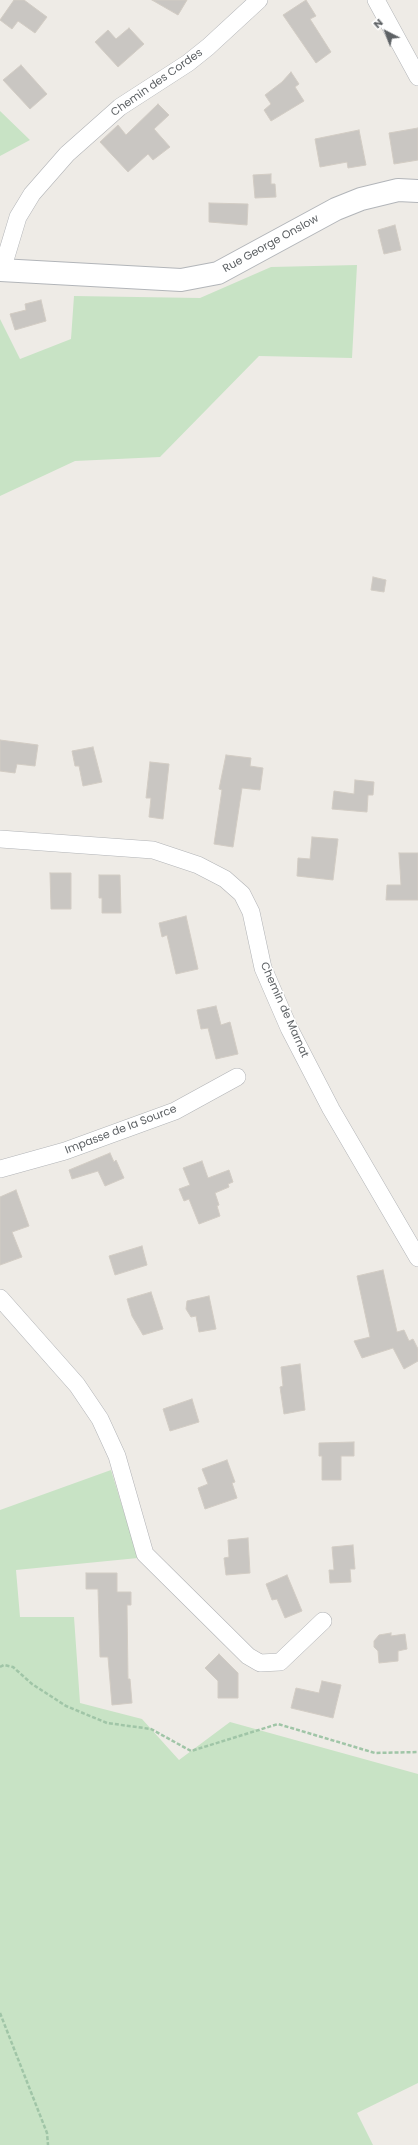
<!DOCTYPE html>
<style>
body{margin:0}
#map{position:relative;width:418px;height:2145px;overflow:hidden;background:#eeebe6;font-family:Poppins,sans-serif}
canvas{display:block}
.north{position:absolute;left:366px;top:12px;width:40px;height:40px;-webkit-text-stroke:3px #fff;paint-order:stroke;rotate:318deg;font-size:11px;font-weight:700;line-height:16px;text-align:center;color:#5d6164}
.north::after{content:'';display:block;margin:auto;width:14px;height:18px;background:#5d6164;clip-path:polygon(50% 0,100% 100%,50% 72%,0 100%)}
</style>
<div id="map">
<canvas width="418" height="2145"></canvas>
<div class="north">N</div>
</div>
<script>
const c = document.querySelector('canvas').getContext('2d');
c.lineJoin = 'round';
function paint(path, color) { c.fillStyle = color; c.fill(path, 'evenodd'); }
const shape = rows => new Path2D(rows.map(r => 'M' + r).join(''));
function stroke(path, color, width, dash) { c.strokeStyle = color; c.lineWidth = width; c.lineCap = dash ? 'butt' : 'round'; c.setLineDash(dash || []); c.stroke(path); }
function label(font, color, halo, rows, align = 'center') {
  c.font = font + ' Poppins,sans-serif'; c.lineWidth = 3; c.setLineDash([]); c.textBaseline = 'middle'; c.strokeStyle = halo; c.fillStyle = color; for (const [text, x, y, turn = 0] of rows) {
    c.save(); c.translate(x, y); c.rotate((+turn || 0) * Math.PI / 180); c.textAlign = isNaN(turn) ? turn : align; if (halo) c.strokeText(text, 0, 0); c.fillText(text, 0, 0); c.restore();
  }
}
const green = shape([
 [0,111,30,140,0,156],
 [357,265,352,358,259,356,160,457,75,461,0,496,0,319,20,359,71,339,74,296,200,298,271,267],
 [111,1470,138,1558,16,1570,20,1617,74,1617,80,1703,142,1719,179,1760,230,1722,418,1774,418,2083,357,2113,373,2145,0,2145,0,1510]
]);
const building = shape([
 [14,0,24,0,47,17,35,33,18,21,12,29,0,20,14,0],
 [152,0,187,0,178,15,152,0],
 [306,0,316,16,310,19,331,52,316,63,283,15,306,0],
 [129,28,144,44,118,67,95,42,108,30,116,39,129,28],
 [21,65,47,94,30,109,3,80,21,65],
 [291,72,299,84,295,87,304,101,271,121,264,110,271,104,265,95,282,82,291,72],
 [158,104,169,115,154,129,170,147,153,160,148,154,128,172,100,142,118,125,126,135,158,104],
 [418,128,418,160,394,164,389,133,418,128],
 [359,130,366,165,348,168,347,162,320,167,315,139,359,130],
 [271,174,271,184,275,184,276,197,255,198,253,175,271,174],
 [209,203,248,204,247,225,209,222,209,203],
 [395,225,401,250,384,254,378,230,395,225],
 [41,300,46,321,15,330,10,314,26,310,25,304,41,300],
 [373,577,386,580,384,592,371,590,373,577],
 [0,740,38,745,35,766,17,764,15,773,0,771,0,740],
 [93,747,102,782,83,786,79,766,75,766,72,751,93,747],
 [226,755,251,758,250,766,263,768,260,790,242,788,233,847,214,844,222,790,219,789,226,755],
 [150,762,169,764,163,819,149,817,151,798,146,798,150,762],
 [355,780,374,782,373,795,368,795,367,812,332,809,334,791,354,794,355,780],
 [312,837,338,839,333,880,297,876,298,858,310,859,312,837],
 [399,853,418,853,418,900,386,900,387,885,401,885,399,853],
 [50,873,71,873,71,909,51,909,50,873],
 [99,875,120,875,121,913,102,913,102,898,99,898,99,875],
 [186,916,198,969,176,974,167,935,162,937,159,923,186,916],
 [216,1006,221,1025,230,1022,238,1054,216,1059,208,1028,201,1029,197,1010,216,1006],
 [110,1153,114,1162,116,1160,124,1178,105,1186,98,1171,72,1179,69,1170,110,1153],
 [202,1161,208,1178,229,1170,233,1182,228,1184,229,1187,215,1193,219,1205,217,1206,220,1216,199,1224,189,1199,184,1201,179,1189,190,1185,183,1168,202,1161],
 [16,1190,29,1226,12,1232,22,1257,0,1265,0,1197,16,1190],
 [142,1246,147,1265,115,1275,109,1256,142,1246],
 [383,1270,397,1332,404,1330,409,1341,413,1339,418,1349,418,1361,404,1369,393,1348,362,1358,354,1341,370,1337,357,1276,383,1270],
 [151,1292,163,1329,143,1335,132,1316,127,1299,151,1292],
 [209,1296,216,1329,199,1332,196,1316,191,1317,186,1309,187,1301,209,1296],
 [300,1364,305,1410,284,1414,280,1387,283,1386,281,1367,300,1364],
 [192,1399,199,1422,170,1431,163,1409,192,1399],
 [354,1442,354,1456,341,1456,341,1480,322,1480,322,1456,319,1456,319,1443,354,1442],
 [227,1460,235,1482,232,1483,237,1498,205,1509,198,1488,208,1484,202,1469,227,1460],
 [248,1538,250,1573,226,1575,224,1558,229,1557,228,1540,248,1538],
 [353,1545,355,1569,350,1569,351,1582,330,1583,329,1570,334,1570,332,1547,353,1545],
 [86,1573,117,1573,117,1592,131,1592,131,1605,127,1605,128,1679,130,1679,132,1703,112,1705,108,1657,100,1657,98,1589,86,1589,86,1573],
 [287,1575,302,1611,285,1618,277,1599,272,1600,266,1584,287,1575],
 [391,1633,391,1636,405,1634,407,1649,398,1651,398,1661,379,1663,378,1651,374,1647,374,1641,379,1635,391,1633],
 [219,1654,238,1673,238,1698,218,1698,218,1681,205,1668,219,1654],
 [322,1681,341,1685,333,1718,291,1708,296,1688,319,1693,322,1681]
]);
const path = shape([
 [0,1667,4,1665,13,1667,32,1684,66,1706,107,1723,151,1729,191,1751,278,1724,375,1753,418,1752],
 [0,2013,47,2133,48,2145]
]);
const street = shape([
 [376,0,418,77],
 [2,270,18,217,32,194,67,154,120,107,188,63,208,47,259,0],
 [0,839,153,850,198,865,225,879,242,894,251,912,263,968,289,1028,331,1109,418,1258],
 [0,1169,65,1151,175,1111,237,1077],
 [0,1298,77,1385,100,1419,117,1456,145,1554,248,1656,260,1663,280,1662,323,1621]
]);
const secondary = shape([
 [0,270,181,280,218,273,336,209,361,199,398,190,418,191]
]);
const streetNames = [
 ["Chemin des Cordes",157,83,-35],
 ["Rue George Onslow",271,244,-29],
 ["Chemin de Marnat",284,1010,66],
 ["Impasse de la Source",121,1130,-21]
];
paint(green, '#c8e3c5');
paint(building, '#c9c6c2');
stroke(building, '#d2ccc4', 1);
stroke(street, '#b1b3b6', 18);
stroke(secondary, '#b2b5b9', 24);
stroke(path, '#a0c5a7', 2.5, [4, 2]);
stroke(street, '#fff', 17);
stroke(secondary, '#fff', 22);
label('11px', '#5d6164', '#fff', streetNames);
</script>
